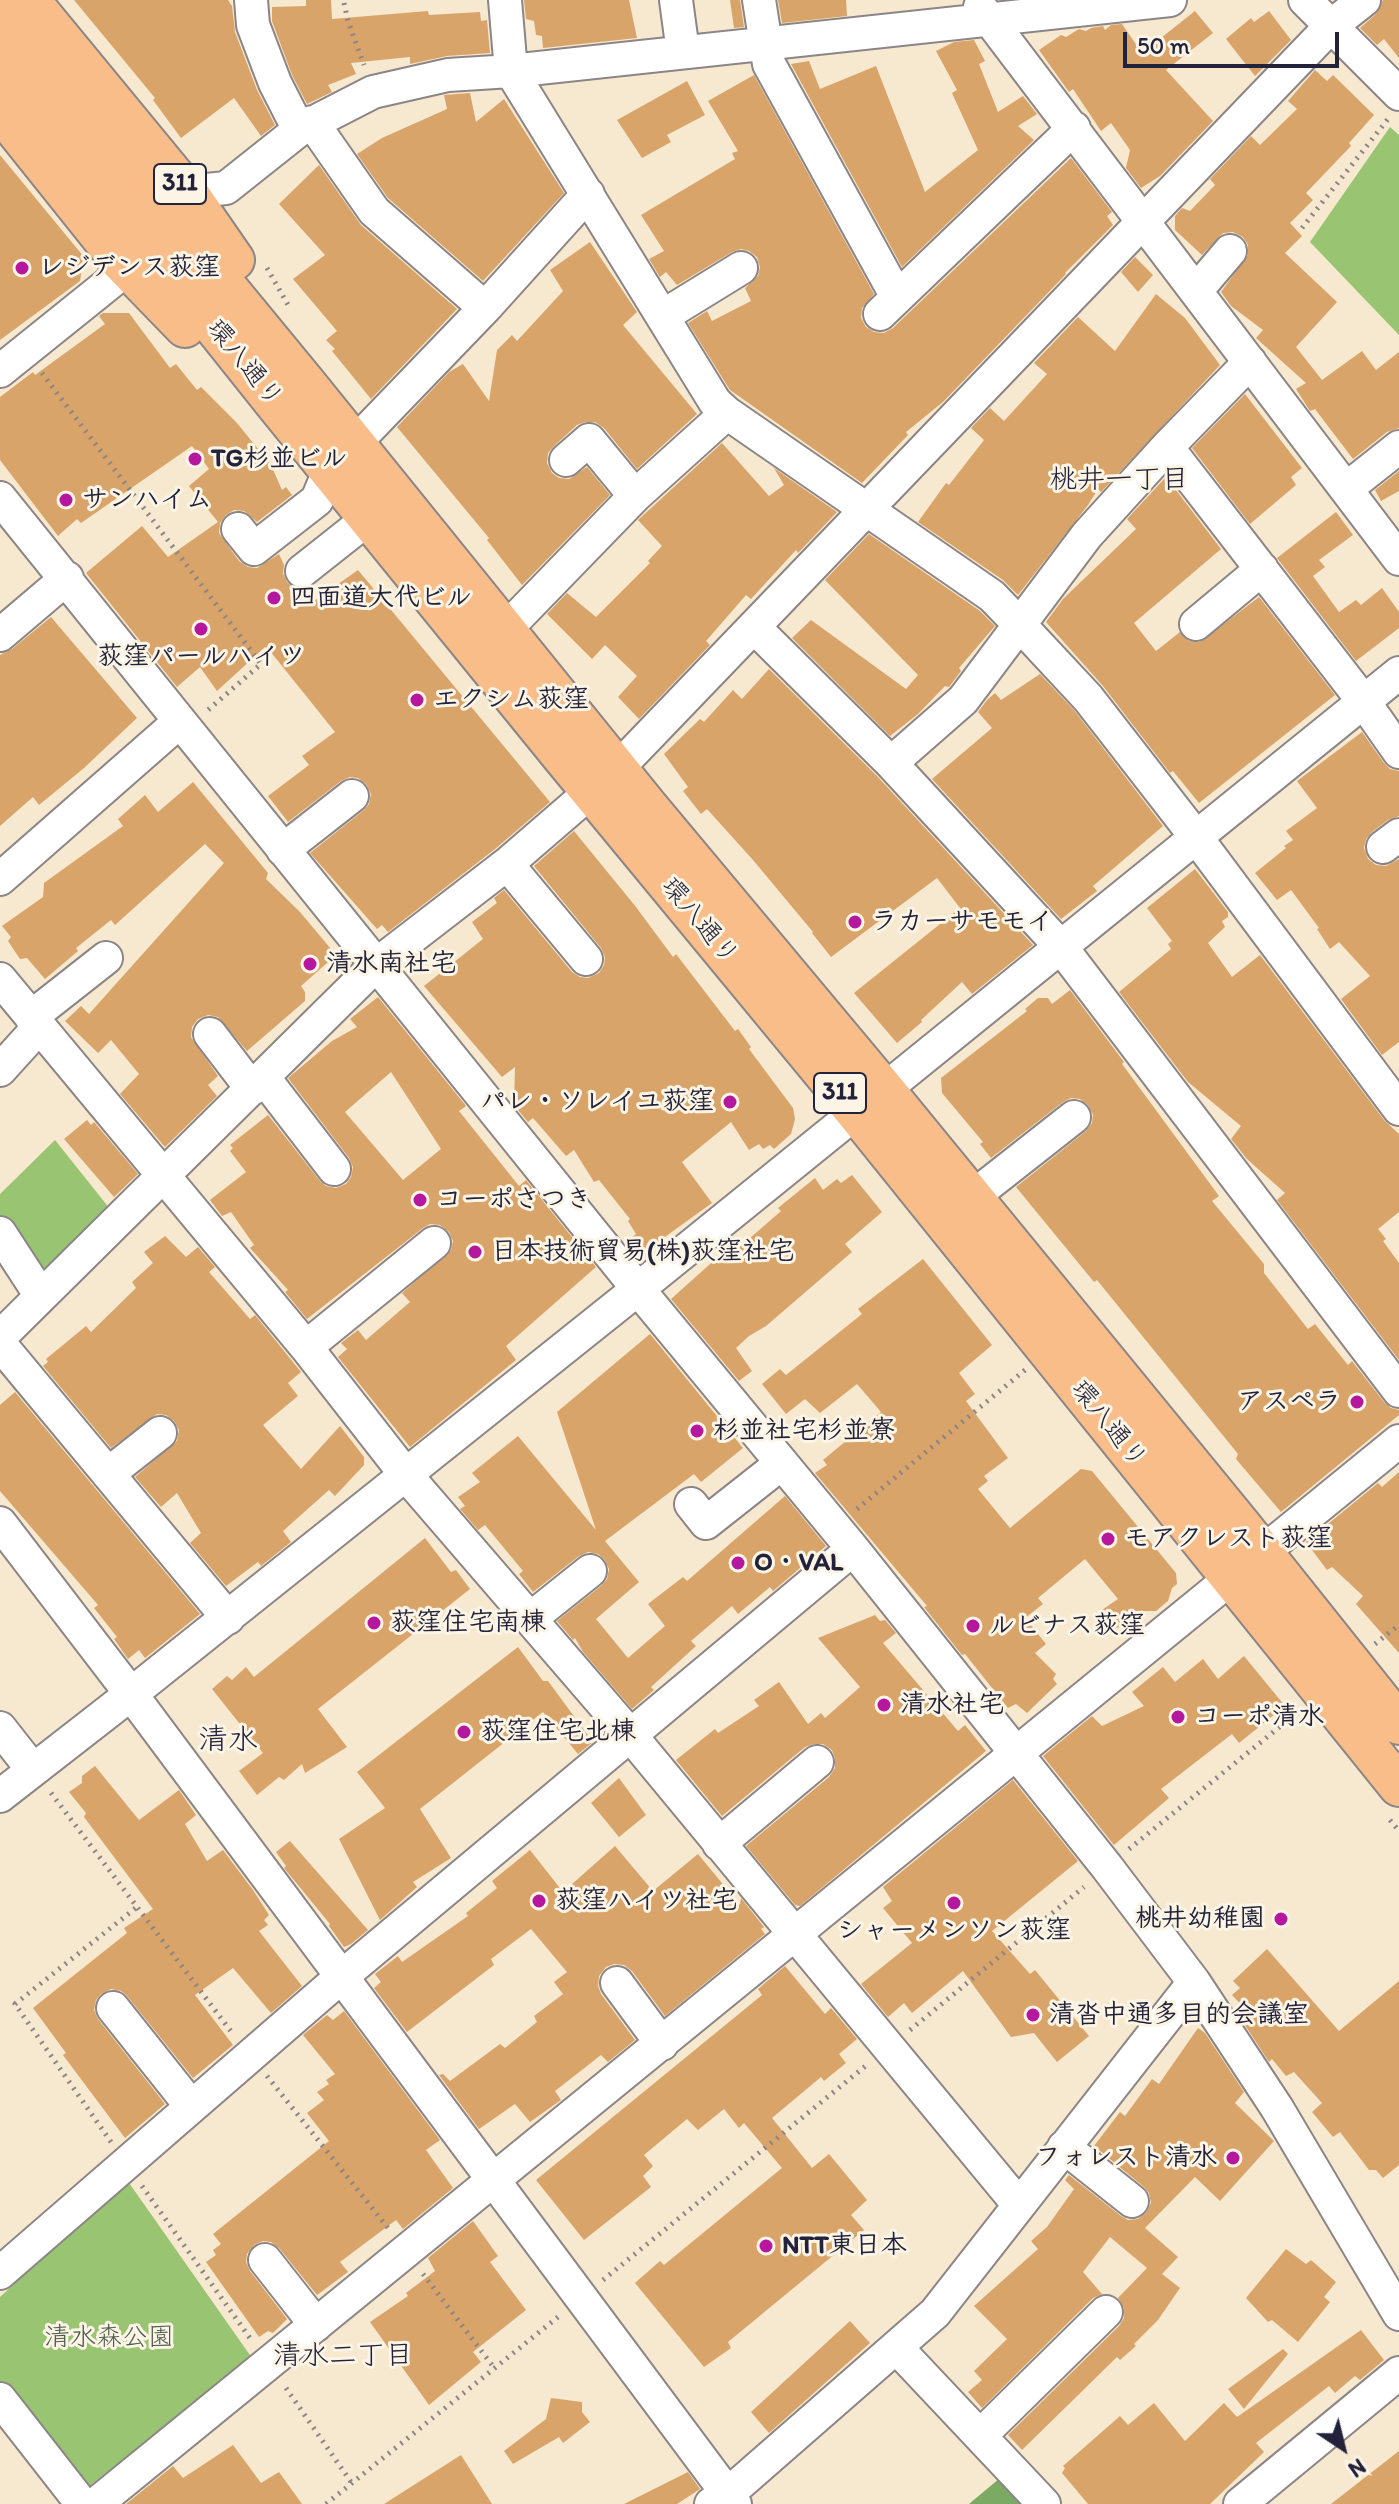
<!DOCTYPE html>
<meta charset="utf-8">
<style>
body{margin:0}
#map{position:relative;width:1399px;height:2504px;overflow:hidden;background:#f7e8d0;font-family:Itim,sans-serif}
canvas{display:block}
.north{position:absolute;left:1303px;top:2408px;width:80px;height:80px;-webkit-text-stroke:6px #fcf5e5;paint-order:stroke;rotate:145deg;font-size:22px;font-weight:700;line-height:32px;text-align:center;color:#22223b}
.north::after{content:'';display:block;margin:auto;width:28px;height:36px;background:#22223b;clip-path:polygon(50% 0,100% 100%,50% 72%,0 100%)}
.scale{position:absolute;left:1123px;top:32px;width:216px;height:36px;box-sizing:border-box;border:4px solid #22223b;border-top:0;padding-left:10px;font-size:24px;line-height:28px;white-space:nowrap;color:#22223b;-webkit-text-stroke:6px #fcf5e5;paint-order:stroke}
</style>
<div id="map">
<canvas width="1399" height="2504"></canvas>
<div class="north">N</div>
<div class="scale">50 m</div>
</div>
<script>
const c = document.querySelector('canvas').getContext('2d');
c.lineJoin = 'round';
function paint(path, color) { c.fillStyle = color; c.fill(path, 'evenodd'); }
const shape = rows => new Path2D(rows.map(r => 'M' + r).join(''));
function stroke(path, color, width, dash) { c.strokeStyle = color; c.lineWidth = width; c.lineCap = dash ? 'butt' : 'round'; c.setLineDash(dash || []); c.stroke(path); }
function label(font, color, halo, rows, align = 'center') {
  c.font = font + ' Itim,"Klee One",sans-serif'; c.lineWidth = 6; c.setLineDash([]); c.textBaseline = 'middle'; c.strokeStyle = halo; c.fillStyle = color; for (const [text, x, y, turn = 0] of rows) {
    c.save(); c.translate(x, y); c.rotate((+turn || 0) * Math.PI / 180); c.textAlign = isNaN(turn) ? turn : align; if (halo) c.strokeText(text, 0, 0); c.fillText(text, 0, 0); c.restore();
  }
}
const green = shape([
 [1390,127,1399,135,1399,335,1310,242],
 [55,1140,110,1209,45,1274,0,1221,0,1194],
 [127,2180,252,2358,83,2491,0,2381,0,2297]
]);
const forest = shape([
 [1000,2478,1025,2504,969,2504]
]);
const building = shape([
 [74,0,228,0,232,6,235,32,257,90,275,125,261,136,234,98,181,138,153,100,155,98],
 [306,0,331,0,332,19,428,11,429,15,480,12,481,21,487,20,490,53,447,56,410,64,410,57,351,63,356,74,328,85,332,92,307,104,292,75,272,21,272,7,306,6],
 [524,0,629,0,637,38,543,48,542,36,536,35,534,21,526,19],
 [730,0,740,0,744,27,734,28],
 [778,0,846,0,847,16,782,23],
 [1383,0,1399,0,1399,58,1384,39,1377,45,1360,28,1376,14],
 [1195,11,1213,33,1166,70,1213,121,1160,176,1141,188,1126,168,1130,150,1111,123,1101,131,1073,89,1069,92,1039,50,1061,35,1066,37,1079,29,1086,31,1091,28,1103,26,1105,30,1111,25,1122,24,1142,53],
 [1269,11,1291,40,1255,76,1226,39,1251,18,1254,22],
 [974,40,985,61,979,64,998,112,1023,96,1037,114,1018,126,1034,140,902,267,791,64,809,61,820,89,876,66,925,192,978,150,952,93,957,90,936,51,954,42],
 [1315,70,1327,81,1333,75,1374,115,1349,143,1351,146,1306,193,1313,200,1290,223,1302,236,1285,253,1337,302,1296,347,1322,380,1362,351,1376,370,1399,352,1399,428,1387,432,1353,459,1315,409,1310,411,1296,389,1306,383,1256,338,1263,330,1231,306,1221,292,1248,255,1248,245,1243,237,1233,232,1223,233,1202,255,1175,230,1175,216,1182,208,1190,211,1215,185,1210,179,1251,136,1260,145,1297,109,1288,101],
 [754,75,874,294,862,308,861,318,866,327,874,332,884,333,893,328,1071,158,1112,212,1107,216,1113,225,1065,273,1066,274,943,402,906,432,908,435,862,483,730,390,688,323,707,311,712,321,751,301,745,288,758,276,760,267,757,257,749,251,741,249,732,252,677,285,666,272,660,277,649,259,664,251,641,215,735,159,732,153,738,151,708,101],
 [687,81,705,115,667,135,671,142,642,158,617,120],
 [470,93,476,122,504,99,564,193,483,281,388,198,357,154,382,138,447,109,444,95],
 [0,155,84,257,80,281,0,340],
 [319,165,361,225,457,309,371,399,332,351,335,349,326,340,337,331,293,279,325,255,279,204],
 [590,242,637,312,623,325,697,414,637,469,604,428,595,422,585,422,577,425,554,446,548,453,547,463,552,473,559,478,569,479,587,467,610,495,522,585,487,540,489,538,397,427,449,372,463,364,489,401,497,350,512,335,517,341,563,291,550,270],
 [1135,257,1153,275,1138,292,1121,272],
 [1156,294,1185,318,1220,365,1101,492,1098,489,1088,505,1018,595,1003,580,918,522,946,483,949,485,984,440,971,428,990,408,1004,421,1047,374,1034,363,1078,317,1115,351],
 [103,313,129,313,170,368,176,364,197,390,201,387,237,423,271,465,282,490,286,487,292,495,257,522,244,511,234,510,226,515,220,523,219,533,239,561,248,567,257,568,279,554,284,565,283,573,287,582,294,588,305,590,314,601,358,570,550,802,495,849,388,932,382,925,377,929,310,853,364,810,369,804,371,794,366,784,358,778,350,777,341,781,288,822,268,796,309,765,302,756,335,732,270,651,265,647,217,691,200,667,177,687,86,573,142,526,168,557,218,522,189,486,209,469,192,446,81,523,77,519,58,536,0,460,0,397,33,372,35,375,105,324,99,316],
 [1245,394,1302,468,1291,477,1296,485,1250,524,1192,448],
 [722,443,769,496,784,485,774,468,837,512,798,553,796,550,751,599,746,595,706,641,710,645,639,719,618,697,637,676,605,645,592,659,547,614,567,593,596,617,650,563,648,561,662,546,638,520],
 [1399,471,1399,491,1381,501,1375,490],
 [1166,477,1221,549,1134,623,1156,651,1180,632,1189,641,1200,642,1259,597,1335,695,1199,803,1173,771,1170,773,1103,686,1046,622,1063,599,1136,529,1127,519],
 [1336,512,1353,535,1319,560,1325,567,1313,576,1339,612,1356,600,1361,605,1382,588,1399,612,1399,628,1356,661,1277,558],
 [869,534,980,611,995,626,959,668,961,671,949,687,945,686,918,714,890,736,792,638,811,620,906,689,918,675,825,580],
 [51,617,137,718,84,768,39,805,33,797,0,826,0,655,12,649],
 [769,669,877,776,1033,945,972,994,962,982,921,1020,922,1022,897,1043,854,993,960,908,937,878,831,957,812,933,813,932,753,860,707,809,701,814,683,791,688,787,664,754,700,719,704,722,733,690,742,699],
 [1040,674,1074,710,1163,826,1093,886,1097,891,1061,919,932,779,992,728,978,712,987,700,995,693,1001,700],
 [1362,732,1384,763,1390,769,1399,771,1399,816,1388,820,1372,832,1366,839,1364,848,1368,859,1376,865,1386,866,1399,859,1399,1042,1382,1055,1341,999,1370,976,1339,942,1330,949,1317,929,1319,928,1291,890,1277,900,1255,873,1286,848,1284,846,1293,840,1286,831,1317,808,1297,781],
 [193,782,268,873,266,879,300,912,336,955,301,986,305,992,305,1001,247,1051,218,1017,208,1015,198,1019,192,1027,191,1037,218,1076,208,1085,217,1096,165,1147,120,1094,139,1074,111,1040,98,1053,65,1021,81,1006,89,1014,224,863,205,844,115,925,111,920,76,948,78,951,45,979,27,958,20,959,8,941,11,937,2,926,43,897,44,883,123,826,118,819,145,795,158,812],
 [574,831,636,907,673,957,676,954,735,1031,738,1029,751,1047,749,1049,793,1108,795,1119,791,1134,774,1149,770,1145,763,1149,759,1144,749,1150,731,1122,682,1162,712,1203,651,1247,652,1253,646,1258,637,1257,625,1243,636,1234,628,1221,630,1219,599,1180,594,1182,574,1150,566,1156,533,1118,528,1122,514,1105,515,1067,502,1077,424,986,483,939,472,922,497,903,494,898,504,890,572,972,580,977,588,978,599,973,604,965,605,957,601,948,534,866],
 [1195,869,1228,912,1228,917,1222,921,1225,927,1208,943,1232,977,1260,955,1384,1120,1399,1134,1399,1212,1378,1229,1386,1239,1383,1241,1399,1263,1399,1360,1277,1200,1285,1193,1247,1159,1231,1139,1241,1126,1188,1082,1119,992,1171,949,1168,944,1172,941,1147,908],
 [1070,990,1124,1062,1122,1064,1219,1196,1212,1201,1264,1264,1264,1273,1308,1329,1315,1324,1348,1365,1352,1361,1384,1402,1391,1408,1399,1410,1399,1415,1281,1512,1236,1459,1238,1454,1097,1280,1094,1282,1016,1187,1086,1131,1092,1123,1093,1115,1088,1105,1080,1099,1071,1098,1063,1102,991,1158,980,1144,983,1142,942,1093,941,1078,1027,1011,1025,1009,1038,998,1048,998,1052,1004],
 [378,997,466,1106,459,1111,519,1186,526,1180,596,1267,506,1346,516,1360,410,1447,338,1357,347,1349,341,1343,358,1330,366,1340,410,1302,402,1293,451,1250,453,1241,449,1232,440,1225,430,1224,423,1228,307,1319,285,1292,288,1290,250,1248,254,1245,231,1212,222,1216,210,1200,246,1172,230,1151,233,1148,230,1145,268,1115,320,1181,326,1186,336,1188,346,1184,351,1177,353,1167,349,1158,288,1078,332,1041,357,1027,350,1019],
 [391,1072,441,1149,403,1180,345,1112],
 [87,1120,91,1125,94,1122,138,1174,114,1197,64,1139],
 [852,1175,882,1212,845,1244,852,1252,766,1326,749,1336,736,1348,752,1371,739,1381,671,1299,719,1256,722,1259,749,1239,781,1211,778,1208,815,1178,823,1190,837,1179,841,1183],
 [165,1236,186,1257,198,1247,215,1267,209,1272,250,1319,255,1315,301,1372,288,1383,298,1396,263,1425,301,1469,340,1426,364,1457,364,1465,335,1496,329,1490,283,1531,291,1542,261,1566,258,1562,226,1586,190,1543,201,1533,177,1493,161,1507,135,1477,177,1441,179,1430,174,1421,166,1415,157,1414,111,1448,43,1366,48,1362,46,1359,86,1326,91,1332,136,1288,132,1282,153,1263,144,1252],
 [923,1259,992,1345,959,1373,975,1394,966,1401,1008,1458,984,1476,988,1481,978,1489,1010,1528,1081,1469,1092,1471,1176,1573,1177,1584,1172,1588,1168,1601,1156,1611,1143,1611,1109,1633,1096,1614,1118,1599,1085,1559,1038,1598,1043,1604,1025,1618,1046,1644,1035,1653,1056,1674,1053,1679,1057,1684,1027,1713,1016,1704,1008,1708,965,1654,962,1655,924,1607,927,1606,815,1473,827,1465,823,1460,881,1412,857,1384,820,1413,805,1399,786,1414,762,1384,780,1369,786,1375,862,1314,858,1309],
 [650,1334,743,1448,701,1482,694,1474,605,1541,639,1582,596,1619,628,1658,665,1626,648,1604,683,1577,687,1581,785,1496,826,1546,773,1591,770,1587,738,1614,732,1606,691,1641,696,1646,651,1687,654,1690,632,1709,583,1652,575,1638,573,1640,557,1621,602,1585,607,1579,609,1569,604,1559,598,1554,588,1552,579,1556,533,1592,519,1574,523,1571,485,1525,478,1530,460,1509,465,1506,458,1497,480,1482,472,1473,518,1436,596,1530,557,1412],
 [15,1392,200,1614,145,1658,139,1650,128,1659,114,1639,117,1637,94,1608,98,1605,0,1491,0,1405],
 [1399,1472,1399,1653,1356,1604,1363,1596,1332,1567,1327,1570,1306,1542,1378,1483,1382,1487],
 [425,1538,451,1572,456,1570,470,1589,318,1709,347,1747,305,1773,302,1764,284,1780,279,1777,257,1795,239,1771,263,1753,212,1689,227,1676,232,1680,246,1667,254,1677],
 [875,1615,880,1621,885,1620,896,1633,883,1643,958,1731,965,1725,986,1751,800,1906,795,1905,746,1846,829,1777,835,1768,835,1758,832,1750,823,1744,813,1744,805,1747,722,1816,676,1760,715,1729,718,1733,759,1706,754,1700,779,1682,808,1724,821,1713,825,1718,860,1687,818,1638],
 [518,1647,543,1681,548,1681,593,1742,578,1754,543,1712,420,1809,451,1858,413,1882,417,1887,380,1920,339,1839,385,1808,357,1772],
 [1244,1656,1285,1706,1239,1743,1232,1734,1161,1789,1169,1798,1114,1845,1043,1756,1092,1716,1102,1726,1144,1706,1132,1692,1163,1667,1175,1682,1203,1659,1218,1679],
 [95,1766,139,1820,179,1790,196,1815,185,1824,207,1861,223,1850,253,1890,269,1915,264,1920,268,1925,259,1931,302,1986,271,2013,233,1968,195,1995,233,2045,193,2078,127,1996,121,1991,111,1989,101,1994,96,2000,94,2010,98,2019,165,2104,125,2138,63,2055,66,2053,33,2008,127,1933,124,1928,153,1909,84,1817,86,1813,69,1792,82,1783,82,1776],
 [619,1778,646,1815,619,1837,591,1803],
 [1013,1780,1078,1861,992,1931,1030,1974,1035,1970,1089,2036,1057,2062,1034,2033,1011,2037,963,1971,912,2013,904,2003,888,2017,861,1984,912,1943,883,1908,892,1901,883,1887],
 [290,1841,368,1930,351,1944,344,1947,329,1926,330,1924,284,1868,286,1866,276,1852],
 [615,1846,653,1891,698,1854,740,1905,741,1898,764,1927,761,1929,765,1934,665,2016,632,1971,624,1965,614,1964,606,1967,599,1976,598,1986,601,1994,635,2040,608,2062,601,2055,555,2091,561,2100,530,2122,515,2104,479,2129,439,2075,443,2074,450,2081,500,2044,505,2048,537,2022,534,2016,563,1994,554,1982,567,1972,531,1929,491,1959,494,1965,407,2032,374,1988,381,1982,375,1974,398,1956,402,1962,468,1916,466,1913,497,1888,492,1881,530,1850,563,1892],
 [1267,1949,1339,2031,1399,1981,1399,2165,1383,2178,1376,2170,1369,2170,1340,2132,1333,2137,1312,2112,1322,2103,1294,2072,1286,2076,1272,2059,1269,2062,1241,2019,1247,2011,1232,1995,1240,1988,1233,1981],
 [785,1966,825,2014,831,2008,857,2039,839,2054,846,2063,824,2081,821,2077,772,2118,812,2168,829,2154,867,2200,851,2215,864,2230,728,2342,731,2348,704,2367,635,2283,660,2261,664,2265,782,2168,744,2123,739,2128,724,2109,698,2130,687,2119,644,2155,653,2166,643,2176,651,2187,584,2240,536,2180,762,1995,758,1989],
 [344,2011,440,2140,426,2150,453,2188,403,2229,396,2220,340,2262,348,2272,317,2295,279,2248,271,2242,263,2241,254,2245,247,2254,246,2262,250,2271,287,2319,273,2333,268,2331,259,2337,206,2262,216,2255,213,2250,221,2244,213,2234,329,2141,307,2113,324,2100,317,2092,329,2084,326,2080,335,2074,303,2035,327,2015,333,2020],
 [1198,2028,1205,2033,1244,2092,1235,2103,1274,2141,1220,2201,1195,2177,1145,2228,1178,2257,1162,2274,1180,2288,1158,2320,1134,2344,1136,2346,1120,2360,1117,2357,1022,2450,1008,2435,1119,2326,1124,2318,1124,2308,1118,2298,1147,2268,1110,2237,1083,2272,1102,2294,1093,2298,982,2408,968,2392,982,2380,974,2371,1007,2339,974,2306,1038,2249,1031,2241,1047,2227,1074,2189,1065,2180,1069,2175,1121,2216,1128,2220,1138,2219,1146,2213,1151,2203,1149,2193,1144,2187,1094,2146,1120,2112,1125,2116,1152,2079,1159,2084],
 [473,2221,498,2256,490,2262,526,2310,473,2352,481,2362,429,2405,370,2322,408,2296,406,2293,435,2271,428,2258],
 [1286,2249,1306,2264,1311,2260,1336,2282,1324,2297,1330,2302,1298,2342,1272,2320,1268,2322,1246,2298],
 [850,2321,870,2343,769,2433,751,2412],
 [1361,2330,1384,2360,1360,2380,1355,2376,1335,2393,1329,2386,1256,2443,1264,2452,1210,2504,1088,2504,1062,2473,1065,2468,1063,2466,1120,2416,1128,2425,1154,2403,1185,2441,1224,2403,1237,2417],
 [1283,2349,1288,2354,1244,2409,1228,2389],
 [551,2398,582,2402,582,2412,590,2422,563,2443,559,2437,513,2464,504,2451,546,2419],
 [233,2445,261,2483,279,2472,302,2504,126,2504,173,2466,183,2478],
 [1399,2451,1399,2504,1331,2504],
 [461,2455,492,2504,384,2504],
 [688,2472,700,2489,677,2504,624,2504]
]);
const path = shape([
 [344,3,348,21,364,65],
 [1302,228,1388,119],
 [267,268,288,305],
 [42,373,261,664,208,710],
 [857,1509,1025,1370],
 [1375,1644,1399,1625],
 [51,1793,233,2034],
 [1390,1820,1399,1831],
 [1129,1849,1298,1712],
 [910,2030,1084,1887],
 [267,2076,388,2228],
 [111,2142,15,2004,137,1907],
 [142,2186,252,2341],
 [423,2274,495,2369],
 [603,2280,868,2064],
 [286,2388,351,2482],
 [326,2504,558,2317]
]);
const minor = shape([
 [251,0,253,25,275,83,299,130],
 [505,0,511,71,715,402,727,413,992,596,1019,624,1088,698,1196,837,1399,1109],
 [676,0,683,52],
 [759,0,769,64,897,297],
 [1305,0,1399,94],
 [980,7,1399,559],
 [312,122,374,211,485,308],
 [187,192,226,188,299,130,373,92,448,75,511,71,1170,0],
 [1196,291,1230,251],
 [880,314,1074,128],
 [663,316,741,268],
 [0,371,112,281,120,260],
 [354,444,485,308,588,194],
 [1167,447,1364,702,1399,752],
 [566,460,589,440,635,496],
 [1346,489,1399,447],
 [0,498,638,1289,131,1694,0,1796],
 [238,529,254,549,317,500,330,469],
 [302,571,369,518],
 [1196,624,1262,569],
 [755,628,891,763,1061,947,1399,1391],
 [505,630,635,496,727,413],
 [0,635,67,578],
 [891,763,963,700,1087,535,1167,447,1250,362],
 [1383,847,1399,835],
 [283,850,352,796],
 [507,864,586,959],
 [0,879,179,722],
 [0,979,306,1347,406,1475,631,1736,1019,2205],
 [31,1017,106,958],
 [210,1034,252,1089],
 [0,1070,39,1027],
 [264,1078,334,1169],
 [971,1198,1074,1117],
 [0,1233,41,1296],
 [0,1337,376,965,507,864,617,769,1331,26,1364,0],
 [0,1344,228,1618],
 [306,1347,434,1243],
 [108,1474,160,1433],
 [691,1504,706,1523,782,1463],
 [0,1523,131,1694,735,2504],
 [853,1549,1107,1867,1194,1982,1277,2108,1399,2314],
 [530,1619,590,1571],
 [0,1728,33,1770],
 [719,1844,817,1762],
 [617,1983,662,2044],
 [113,2008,191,2106],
 [1064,2147,1132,2201],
 [265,2260,316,2325],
 [0,2273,340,1978,853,1549,638,1289,1399,673],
 [896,2347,1044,2504],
 [0,2399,82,2504],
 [981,2435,1106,2312],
 [96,2504,1399,1441],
 [711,2504,729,2493,935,2313,1194,1982],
 [1240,2504,1399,2373]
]);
const major = shape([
 [29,0,187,192,234,260],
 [0,12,306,384,647,806,885,1091,1241,1526,1399,1724],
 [0,58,276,404,563,757,857,1113,1399,1786],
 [0,110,120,260,185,327]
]);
const markers = [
 [22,268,8,"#b5179e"],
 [195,459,8,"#b5179e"],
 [66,500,8,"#b5179e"],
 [274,598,8,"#b5179e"],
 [201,629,8,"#b5179e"],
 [417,700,8,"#b5179e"],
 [855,922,8,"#b5179e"],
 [310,964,8,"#b5179e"],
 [730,1102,8,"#b5179e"],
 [420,1200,8,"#b5179e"],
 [475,1252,8,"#b5179e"],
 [1357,1402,8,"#b5179e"],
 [697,1431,8,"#b5179e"],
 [1108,1539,8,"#b5179e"],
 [738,1563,8,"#b5179e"],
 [374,1623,8,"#b5179e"],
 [973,1626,8,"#b5179e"],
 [884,1705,8,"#b5179e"],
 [1178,1717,8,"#b5179e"],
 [464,1732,8,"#b5179e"],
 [539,1901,8,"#b5179e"],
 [954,1903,8,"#b5179e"],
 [1281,1919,8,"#b5179e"],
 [1033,2015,8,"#b5179e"],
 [1233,2158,8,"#b5179e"],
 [766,2246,8,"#b5179e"]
];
const shields = [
 [180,184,52],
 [840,1093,52]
];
const shieldNames = [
 ["311",180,184],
 ["311",840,1093]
];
const poiNames = [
 ["レジデンス荻窪",38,268],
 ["TG杉並ビル",211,459],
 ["サンハイム",82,500],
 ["四面道大代ビル",290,598],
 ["荻窪パールハイツ",201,657,"center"],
 ["エクシム荻窪",433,700],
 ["ラカーサモモイ",871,922],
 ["清水南社宅",326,964],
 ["パレ・ソレイユ荻窪",714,1102,"right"],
 ["コーポさつき",436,1200],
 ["日本技術貿易(株)荻窪社宅",491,1252],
 ["アスペラ",1341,1402,"right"],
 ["杉並社宅杉並寮",713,1431],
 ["モアクレスト荻窪",1124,1539],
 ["O・VAL",754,1563],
 ["荻窪住宅南棟",390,1623],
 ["ルビナス荻窪",989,1626],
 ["清水社宅",900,1705],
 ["コーポ清水",1194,1717],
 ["荻窪住宅北棟",480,1732],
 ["荻窪ハイツ社宅",555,1901],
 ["桃井幼稚園",1265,1919,"right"],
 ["シャーメンソン荻窪",954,1931,"center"],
 ["清沓中通多目的会議室",1049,2015],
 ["フォレスト清水",1217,2158,"right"],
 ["NTT東日本",782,2246]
];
const streetNames = [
 ["環八通り",244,364,51],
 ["環八通り",699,922,50],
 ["環八通り",1108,1425,51]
];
const parkNames = [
 ["清水森公園",109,2338]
];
const neighbourhoodNames = [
 ["桃井一丁目",1119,481],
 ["清水二丁目",343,2357]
];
const quarterNames = [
 ["清水",228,1741]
];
paint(green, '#99c471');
paint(forest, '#7aaa63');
paint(building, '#d9a469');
stroke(minor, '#8c8586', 36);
stroke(major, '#8c8586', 44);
stroke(path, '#8c8586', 5, [2, 6]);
stroke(minor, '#fff', 32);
stroke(major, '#f8bd88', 40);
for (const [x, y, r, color] of markers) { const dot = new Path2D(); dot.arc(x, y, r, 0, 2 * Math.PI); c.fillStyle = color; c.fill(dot); stroke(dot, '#fcf5e5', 3); }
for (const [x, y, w] of shields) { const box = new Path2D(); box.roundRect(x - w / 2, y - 20, w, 40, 6); c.fillStyle = '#fcf5e5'; c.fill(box); stroke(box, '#22223b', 2); }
label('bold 24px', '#22223b', null, shieldNames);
label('bold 26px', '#22223b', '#fcf5e5', poiNames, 'left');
label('26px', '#22223b', '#fcf5e5', streetNames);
label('26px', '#4c5b4e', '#fcf5e5', parkNames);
label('28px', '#22223b', '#fcf5e5', neighbourhoodNames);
label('30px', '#22223b', '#fcf5e5', quarterNames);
</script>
